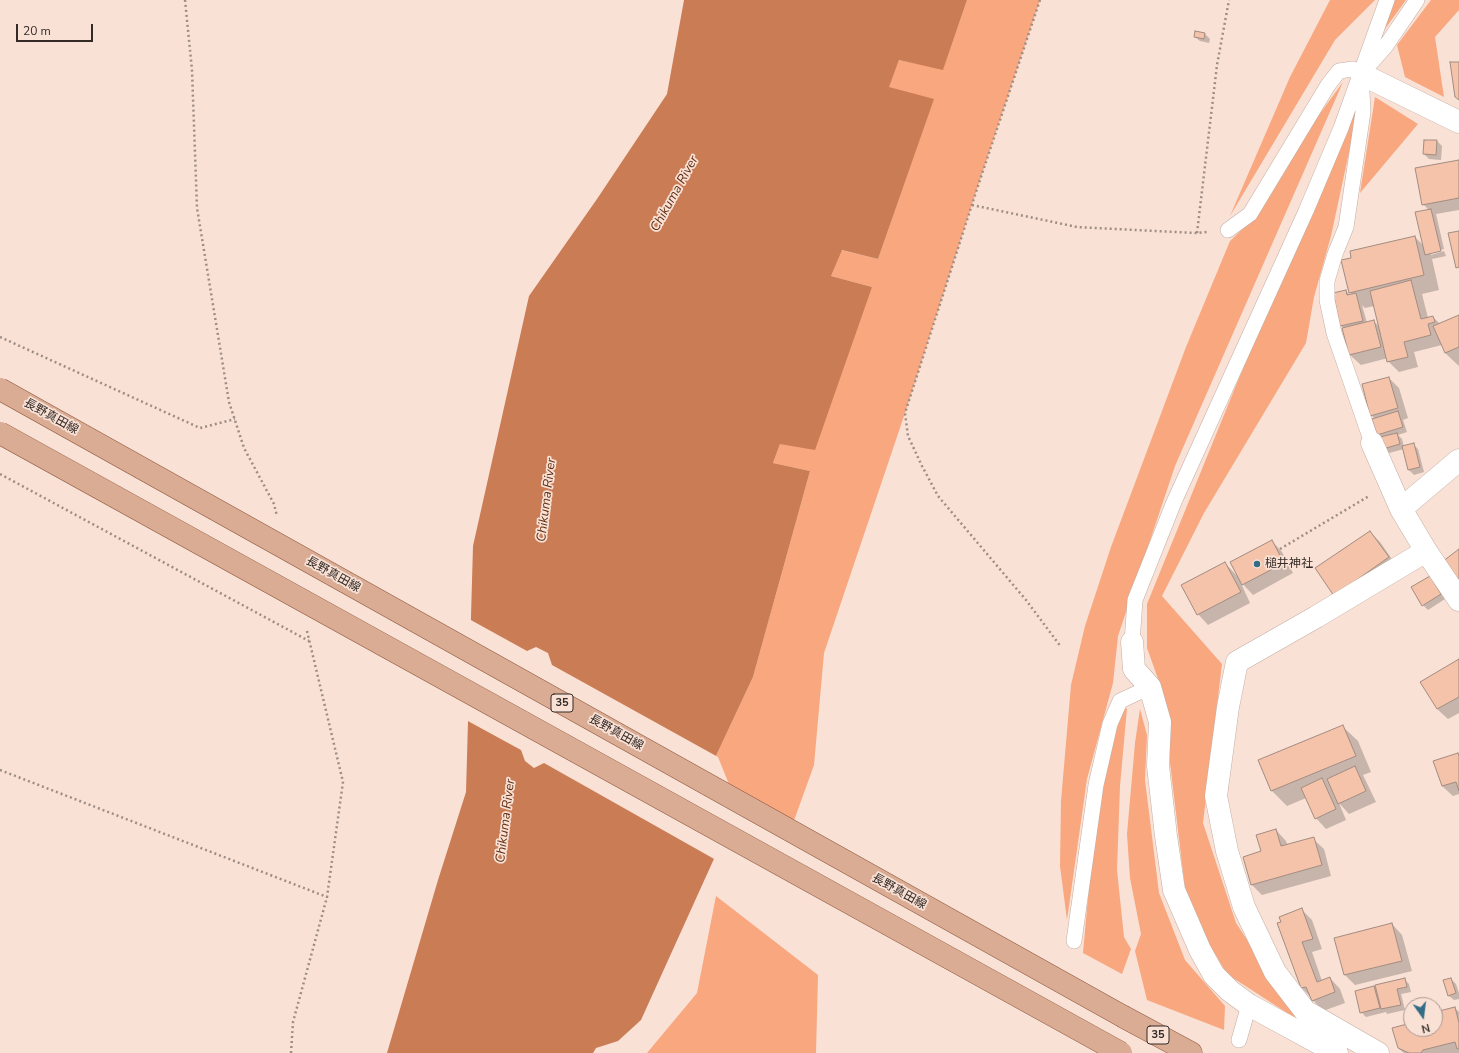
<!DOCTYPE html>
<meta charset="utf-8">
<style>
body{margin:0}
#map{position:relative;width:1459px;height:1053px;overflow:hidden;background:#f9e1d6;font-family:"Nunito Sans",sans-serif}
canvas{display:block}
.north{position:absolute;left:1403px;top:997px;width:40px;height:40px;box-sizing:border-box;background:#f9e1d6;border:1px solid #aa9890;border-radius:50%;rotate:166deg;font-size:11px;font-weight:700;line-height:16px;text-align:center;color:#342b26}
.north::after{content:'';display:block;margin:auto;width:14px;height:18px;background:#326d85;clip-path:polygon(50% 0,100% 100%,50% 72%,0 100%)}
.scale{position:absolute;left:16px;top:24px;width:77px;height:18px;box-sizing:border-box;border:2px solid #342b26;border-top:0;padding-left:5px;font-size:12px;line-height:14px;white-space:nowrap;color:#342b26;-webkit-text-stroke:3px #f9e1d6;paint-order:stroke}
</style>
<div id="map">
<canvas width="1459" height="1053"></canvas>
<div class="north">N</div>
<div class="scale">20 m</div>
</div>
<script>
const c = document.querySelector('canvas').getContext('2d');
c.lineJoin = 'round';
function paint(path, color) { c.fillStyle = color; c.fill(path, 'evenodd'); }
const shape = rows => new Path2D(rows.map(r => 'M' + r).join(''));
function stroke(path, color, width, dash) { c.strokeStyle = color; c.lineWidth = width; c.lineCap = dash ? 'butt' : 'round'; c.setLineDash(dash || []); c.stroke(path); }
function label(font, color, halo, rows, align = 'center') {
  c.font = font + ' "Nunito Sans","Noto Sans JP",sans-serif'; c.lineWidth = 3.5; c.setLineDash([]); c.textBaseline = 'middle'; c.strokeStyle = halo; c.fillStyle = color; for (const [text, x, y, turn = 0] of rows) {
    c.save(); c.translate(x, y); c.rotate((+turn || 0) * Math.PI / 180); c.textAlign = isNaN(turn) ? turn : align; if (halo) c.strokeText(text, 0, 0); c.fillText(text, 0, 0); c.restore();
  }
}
const green = shape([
 [967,0,1040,0,978,186,905,413,824,653,814,765,787,840,737,808,715,758,753,677,810,471,773,463,780,444,872,287,831,276,841,250,878,259,933,100,888,87,899,60,943,69],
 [1330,0,1375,0,1335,40,1230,216,1290,77],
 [1394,0,1406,0,1382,33],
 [1431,0,1459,0,1459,10,1435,37,1444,97,1405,77,1397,45],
 [1343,82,1175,466,1118,636,1113,683,1087,779,1067,920,1060,866,1061,801,1071,685,1085,626,1111,547,1186,347,1230,241,1256,216,1308,130],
 [1357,96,1354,129,1331,236,1314,297,1306,343,1204,513,1162,596,1222,664,1203,823,1236,923,1301,1022,1227,974,1201,932,1185,889,1161,687,1147,648,1147,604,1237,383],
 [1375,97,1418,124,1360,193],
 [1127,708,1120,786,1117,870,1124,937,1131,949,1122,974,1083,953,1095,819,1118,714],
 [1140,709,1147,735,1145,780,1159,893,1185,960,1225,1006,1224,1030,1147,1000,1135,951,1141,934,1130,878,1127,834,1135,743],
 [716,896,818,975,816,1053,647,1053,697,993]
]);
const water = shape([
 [684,0,967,0,943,70,899,60,889,87,934,99,878,259,842,250,831,276,872,287,815,450,780,444,773,463,810,471,753,677,715,758,737,808,641,1020,618,1041,596,1048,593,1053,387,1053,438,880,466,792,473,546,529,296,597,199,667,94]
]);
const pier = shape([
 [469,619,527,651,536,647,548,653,552,665,718,757,739,809,716,860,544,763,534,768,525,761,521,750,466,720]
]);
const shadow = shape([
 [1205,34,1210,39,1209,43,1200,41,1195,37],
 [1437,141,1442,146,1441,160,1429,159,1424,154],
 [1459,161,1459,210,1436,214,1444,249,1431,252,1431,255,1444,251,1446,256,1432,259,1439,290,1422,294,1428,318,1433,317,1440,324,1459,316,1459,366,1445,353,1442,345,1414,352,1418,367,1399,372,1388,361,1388,358,1361,365,1350,355,1344,328,1341,326,1346,291,1350,295,1352,295,1350,292,1415,237,1424,246,1429,210,1423,204],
 [1362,305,1365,308,1374,306,1380,327,1373,321,1367,323],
 [1389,378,1399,388,1408,418,1403,420,1407,432,1398,435,1402,439,1404,447,1413,444,1418,449,1424,472,1414,475,1409,470,1404,449,1389,453,1384,448,1382,438,1378,434,1375,419,1371,415],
 [1370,532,1380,542,1398,568,1345,605],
 [1272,541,1282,552,1293,573,1253,595,1240,581,1250,603,1208,625,1198,614,1225,563,1238,577],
 [1430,577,1435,582,1445,599,1428,610,1423,605],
 [1459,660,1459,713,1448,719,1437,709],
 [1342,726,1358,741,1371,772,1363,775,1376,802,1349,814,1339,803,1346,820,1326,829,1316,818,1306,798,1287,806,1271,790],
 [1457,754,1459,755,1459,794,1453,796,1442,786,1434,762],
 [1276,830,1286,841,1288,846,1313,839,1324,849,1331,876,1262,895,1252,885,1245,857,1262,852],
 [1302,910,1312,920,1322,949,1312,952,1322,981,1330,978,1340,989,1345,1003,1323,1011,1302,988,1278,924],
 [1392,924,1402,935,1412,971,1355,985,1345,975],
 [1404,979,1409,984,1411,992,1401,994,1405,1010,1387,1014,1386,1012,1366,1017,1361,1012,1374,987,1378,991],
 [1451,979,1456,984,1459,993,1459,999,1454,1000,1449,996],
 [1455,1008,1459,1012,1459,1053,1404,1053,1398,1048,1411,1024,1411,1029,1435,1029,1435,1013]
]);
const building = shape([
 [1195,31,1205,33,1204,39,1194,37,1195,31],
 [1450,62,1459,62,1459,100,1455,97,1450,62],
 [1424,140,1437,140,1436,155,1423,154,1424,140],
 [1459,160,1459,198,1422,205,1415,168,1459,160],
 [1431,209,1441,251,1425,255,1415,212,1431,209],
 [1459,231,1459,267,1456,268,1448,233,1459,231],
 [1415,236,1424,275,1349,293,1341,260,1351,258,1350,251,1415,236],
 [1411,280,1421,319,1433,316,1435,322,1428,324,1431,335,1404,342,1408,357,1387,362,1370,291,1411,280],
 [1346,290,1347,295,1356,293,1363,321,1340,326,1333,293,1346,290],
 [1459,315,1459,347,1445,353,1433,326,1459,315],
 [1374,320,1381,347,1349,355,1342,328,1374,320],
 [1389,377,1398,408,1370,416,1362,384,1389,377],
 [1398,411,1403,427,1377,435,1372,419,1398,411],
 [1397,433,1400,444,1383,449,1380,437,1397,433],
 [1414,443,1420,467,1408,470,1402,446,1414,443],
 [1370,531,1389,557,1334,596,1315,568,1370,531],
 [1272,540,1284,563,1242,585,1230,562,1272,540],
 [1459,549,1459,586,1442,562,1459,549],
 [1225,562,1241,592,1197,615,1181,585,1225,562],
 [1430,576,1441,594,1422,606,1411,587,1430,576],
 [1459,659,1459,697,1437,709,1420,682,1459,659],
 [1343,725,1356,756,1271,791,1258,760,1343,725],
 [1458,753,1459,756,1459,791,1456,782,1442,786,1433,761,1458,753],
 [1355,766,1366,791,1338,804,1327,779,1355,766],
 [1322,778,1336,809,1315,819,1301,788,1322,778],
 [1276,829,1281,846,1314,837,1322,865,1251,885,1243,857,1261,851,1256,835,1276,829],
 [1302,908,1313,939,1302,942,1317,982,1330,977,1335,992,1312,1001,1306,987,1301,988,1277,923,1281,922,1279,917,1302,908],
 [1392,923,1402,961,1344,975,1334,938,1392,923],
 [1405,978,1407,987,1397,989,1401,1005,1381,1009,1375,985,1405,978],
 [1451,978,1456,993,1448,996,1443,980,1451,978],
 [1374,986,1380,1008,1360,1013,1355,991,1374,986],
 [1455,1007,1459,1023,1459,1048,1457,1049,1455,1042,1423,1050,1421,1053,1409,1053,1398,1048,1392,1028,1411,1023,1411,1029,1435,1029,1435,1012,1455,1007]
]);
const path = shape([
 [185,0,192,70,197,208,229,402,244,448,274,504,277,516],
 [1040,0,978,186,905,413,908,436,922,466,938,496,1026,600,1061,647],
 [972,205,1077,227,1197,233,1207,232],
 [1197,233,1217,65,1229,0],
 [0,337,200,428,235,419],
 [0,474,309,641],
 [1280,549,1369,496],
 [0,770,327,897],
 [291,1053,293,1022,327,897,343,782,307,631]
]);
const service = shape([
 [1228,230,1250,214,1328,85,1339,71,1353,69,1361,74],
 [1372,443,1334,333,1327,300,1327,281,1335,254,1346,227,1363,112,1361,74,1385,47,1417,0],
 [1132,642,1135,600,1174,502,1306,211,1341,128,1387,0],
 [1074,941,1096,785,1110,724,1120,701,1150,687],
 [1239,1040,1249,1005]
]);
const minor = shape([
 [1361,74,1459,122],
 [1372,443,1401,509,1426,551,1459,600],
 [1401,509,1459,460],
 [1132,642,1134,669,1150,687,1160,722,1158,766,1166,836,1174,890,1200,950,1214,975,1230,991,1249,1005,1337,1053],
 [1378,1053,1305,1011,1275,972,1244,907,1227,851,1216,796,1228,707,1237,662,1316,617,1426,551]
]);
const primary = shape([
 [1124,1017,1191,1053]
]);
const primaryBridge = shape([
 [0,389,1124,1017],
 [0,433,1121,1053]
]);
const markers = [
 [1257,564,4,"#326d85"]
];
const shields = [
 [562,703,22],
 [1158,1035,22]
];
const shieldNames = [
 ["35",562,703],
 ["35",1158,1035]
];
const streetNames = [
 ["長野真田線",51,417,29],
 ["長野真田線",333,575,29],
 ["長野真田線",616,733,29],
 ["長野真田線",899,892,29]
];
const poiNames = [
 ["槌井神社",1265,564]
];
const waterNames = [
 ["Chikuma River",675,194,-61],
 ["Chikuma River",547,500,-83],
 ["Chikuma River",506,821,-83]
];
paint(green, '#f8a77f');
paint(water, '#ca7c55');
paint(pier, '#f9e1d6');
paint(shadow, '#0003');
paint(building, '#f5c2aa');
stroke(building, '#a28c81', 1);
stroke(service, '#c4ada2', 16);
stroke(minor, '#c4ada2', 23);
stroke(primary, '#905a3f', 23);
stroke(path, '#9e8d85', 2.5, [2, 3]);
stroke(service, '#fff', 15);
stroke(minor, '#fff', 22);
stroke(primary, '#daac94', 22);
stroke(primaryBridge, '#905a3f', 23, []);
stroke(primaryBridge, '#daac94', 22);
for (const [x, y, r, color] of markers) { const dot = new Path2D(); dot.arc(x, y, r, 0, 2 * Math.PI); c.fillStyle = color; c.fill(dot); stroke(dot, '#f9e1d6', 1.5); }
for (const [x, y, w] of shields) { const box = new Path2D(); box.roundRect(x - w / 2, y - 9, w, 18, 3); c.fillStyle = '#f9e1d6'; c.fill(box); stroke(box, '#342b26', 1); }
label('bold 11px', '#342b26', null, shieldNames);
label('12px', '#342b26', '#f9e1d6', streetNames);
label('12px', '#342b26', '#f9e1d6', poiNames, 'left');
label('italic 13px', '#602d10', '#f9e1d6', waterNames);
</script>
